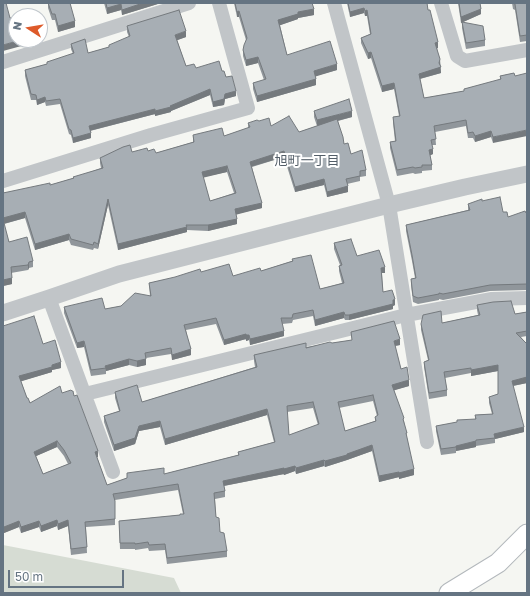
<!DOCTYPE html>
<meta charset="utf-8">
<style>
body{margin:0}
#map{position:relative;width:530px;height:596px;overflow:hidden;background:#f5f6f2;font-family:"Golos Text",sans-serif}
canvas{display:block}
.frame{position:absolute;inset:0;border:4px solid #657482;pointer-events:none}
.north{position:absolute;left:8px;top:8px;width:40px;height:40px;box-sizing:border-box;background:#fff;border:1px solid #c1c7cd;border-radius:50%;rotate:282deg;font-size:11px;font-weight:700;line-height:16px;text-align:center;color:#657482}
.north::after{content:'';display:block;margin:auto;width:14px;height:18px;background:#de5a2a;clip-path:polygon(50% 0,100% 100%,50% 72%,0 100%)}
.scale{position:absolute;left:8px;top:570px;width:116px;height:18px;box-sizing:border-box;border:2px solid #657482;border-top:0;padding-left:5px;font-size:12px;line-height:14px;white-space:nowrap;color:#657482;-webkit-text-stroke:3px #fff;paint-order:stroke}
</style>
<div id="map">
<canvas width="530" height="596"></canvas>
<div class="frame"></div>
<div class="north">N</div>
<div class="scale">50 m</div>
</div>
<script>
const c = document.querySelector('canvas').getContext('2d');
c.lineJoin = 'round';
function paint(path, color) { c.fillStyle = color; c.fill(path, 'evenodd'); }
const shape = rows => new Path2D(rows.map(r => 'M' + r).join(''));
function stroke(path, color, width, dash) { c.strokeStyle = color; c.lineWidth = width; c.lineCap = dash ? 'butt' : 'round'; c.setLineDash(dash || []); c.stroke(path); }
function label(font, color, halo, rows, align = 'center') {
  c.font = font + ' "Golos Text","Noto Sans JP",sans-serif'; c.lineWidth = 4; c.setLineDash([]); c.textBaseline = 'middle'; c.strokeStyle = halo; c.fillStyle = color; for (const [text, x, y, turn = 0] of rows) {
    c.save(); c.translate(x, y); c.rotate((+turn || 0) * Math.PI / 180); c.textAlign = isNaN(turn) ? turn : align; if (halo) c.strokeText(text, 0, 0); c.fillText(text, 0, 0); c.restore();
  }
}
const green = shape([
 [3,545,174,578,181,593,3,593]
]);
const minor = shape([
 [334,3,389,205,427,442],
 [441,3,457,56,465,61,527,50],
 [3,62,189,3],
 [3,181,151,135,248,108,219,3],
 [49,298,113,472],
 [85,394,406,315,492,299,527,298]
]);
const tertiary = shape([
 [3,313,49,298,119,274,389,205,465,187,527,174]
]);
const secondary = shape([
 [449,593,498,563,527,534]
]);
const wall = shape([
 [48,3,70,3,75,27,58,32,55,20,52,20,48,8],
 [104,3,161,3,122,15,121,10,107,14],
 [234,3,312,3,314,15,298,18,298,19,280,25,287,55,337,70,315,76,316,85,257,102,253,89,253,83,264,80,258,63,246,66,243,56,243,50,246,40,239,17,237,17],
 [347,3,427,3,428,10,438,48,437,48,440,65,441,73,420,79,424,98,464,91,464,89,500,80,500,76,514,73,493,143,491,137,475,142,473,138,468,138,466,126,435,132,436,145,432,145,433,154,430,155,432,165,432,170,422,171,422,173,415,174,413,173,397,176,390,148,390,142,395,141,393,123,393,117,399,116,394,89,382,92,371,58,368,59,361,43,361,38,370,34,367,16,365,16,364,13,350,17],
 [458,3,480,3,481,14,463,22,485,40,485,46,466,49,462,28,462,22,461,23],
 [512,3,527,3,527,41,520,42,515,10,513,9],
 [127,26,186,37,177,40,186,66,196,68,222,71,226,77,236,96,225,99,224,105,213,107,210,95,171,111,171,112,155,116,155,114,90,131,91,138,73,143,71,135,69,134,60,104,46,106,45,102,37,105,36,100,31,100,25,76,25,70,47,64,47,62,73,54,71,49,71,44,88,53,109,47,129,37,127,32],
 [314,111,352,117,338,121,344,144,351,154,366,170,366,176,360,177,360,181,347,184,348,192,327,197,324,185,295,192,284,157,252,167,262,208,236,214,237,224,208,231,187,230,187,232,118,250,108,205,98,249,94,248,93,250,71,245,69,240,35,250,25,218,4,224,9,242,33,261,33,267,29,268,28,270,11,273,12,284,3,286,3,193,50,185,74,178,101,168,100,163,100,158,132,152,148,151,156,153,193,142,193,135,224,136,248,128,248,123,271,126,299,132,317,126,314,117],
 [227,172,234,193,210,201,203,177],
 [482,201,503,212,508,217,527,212,527,290,490,291,443,300,439,299,439,300,418,304,413,302,411,285,411,279,415,278,412,261,406,231,406,225,468,210,468,204],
 [334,243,385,273,382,273,383,292,395,305,393,306,393,309,349,320,345,320,344,318,315,326,313,316,293,320,292,323,282,324,284,336,250,345,249,340,246,341,246,339,224,345,216,324,186,330,191,355,172,360,171,354,146,358,146,365,137,367,129,365,106,371,106,374,91,376,84,347,77,348,64,313,64,307,105,309,121,306,150,296,149,283,201,272,233,276,261,271,292,261,292,259,320,289,342,283,339,271,339,266,340,265,334,249],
 [477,305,515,314,527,312,527,336,521,337,527,344,527,383,513,386,524,432,495,439,495,443,476,446,476,447,456,451,456,453,441,455,436,431,436,426,475,419,475,415,492,414,489,403,489,397,498,394,498,371,471,376,471,373,445,378,447,390,447,396,429,399,424,367,424,362,428,360,421,330,421,324,442,323,478,315,477,310],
 [3,326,43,344,61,368,52,370,52,372,21,381,27,398,30,403,62,393,74,396,98,457,97,457,107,485,127,478,127,473,164,474,238,455,238,452,274,442,267,415,165,445,160,427,139,431,135,444,114,451,104,422,104,416,119,411,115,398,115,392,142,402,255,367,254,361,254,355,352,340,351,332,400,345,395,346,401,369,409,386,394,390,404,421,414,475,399,479,399,477,379,482,372,451,347,460,325,467,324,466,296,474,295,471,284,475,284,474,224,486,225,491,225,497,215,499,216,517,220,532,227,551,227,557,167,564,165,550,149,551,148,548,135,550,135,549,120,549,119,521,180,515,183,514,178,490,115,500,115,525,86,527,87,553,71,555,68,526,58,530,57,526,41,532,39,527,21,533,19,527,4,533,3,530],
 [373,401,377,416,375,417,375,421,345,431,339,408],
 [313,408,318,425,289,435,287,412],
 [57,447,64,456,68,464,43,474,36,456]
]);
const shadedWall = shape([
 [143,3,161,3,122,15,122,10],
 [121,4,121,10,107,14,107,8],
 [364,8,364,13,350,17,350,12],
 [314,9,314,15,298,18,298,19,278,26,278,20,298,12],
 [481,9,481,14,461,23,461,17],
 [367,10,367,16,365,16,365,11],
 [239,11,239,17,237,17,237,12],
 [75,21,75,27,58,32,58,26],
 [186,31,186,37,175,41,175,35],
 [21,40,25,40,25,45,3,51,3,45],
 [438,42,438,48,435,49,435,43],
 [371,52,371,58,368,59,368,53],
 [258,57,258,63,246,66,246,60],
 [440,59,441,73,419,79,419,74,439,63],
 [337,64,337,70,314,77,314,71],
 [316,79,316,85,257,102,257,96],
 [394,83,394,89,382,92,382,86],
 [210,89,210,95,171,111,171,112,155,116,155,111,170,106],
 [236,91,236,96,225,99,224,105,213,107,213,102,225,94],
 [45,97,45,102,37,105,37,100],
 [155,109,155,114,89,131,89,126],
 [352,111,352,117,317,126,317,120],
 [527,130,527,136,493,143,493,137],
 [491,131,491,137,475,142,475,136],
 [91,133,91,138,73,143,73,138],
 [433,149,433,154,429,156,429,150],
 [284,151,284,157,250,167,250,162],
 [227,166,227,172,202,178,202,172],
 [324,179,324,185,295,192,295,187],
 [348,186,348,192,327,197,327,192],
 [108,199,108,205,98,249,98,244],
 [262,203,262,208,235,215,235,209],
 [25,212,25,218,3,224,3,218],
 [237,219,237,224,208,231,208,225],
 [187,227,187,232,118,250,118,244],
 [69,234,69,240,35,250,35,244],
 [29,262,29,268,28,270,28,265],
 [385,267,385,273,381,273,381,268],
 [12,278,12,284,3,286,3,280],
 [395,299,395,305,393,306,393,309,349,320,349,315,393,300],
 [344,312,344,318,315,326,315,320],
 [284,331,284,336,250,345,250,339],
 [246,334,246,339,224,345,224,340],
 [246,335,249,335,249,340,246,341],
 [400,339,400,345,394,346,394,341],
 [84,341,84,347,77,348,77,343],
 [191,349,191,355,172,360,172,355],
 [129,359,129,365,106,371,105,366],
 [146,359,146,365,137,367,137,361],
 [61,362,61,368,52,370,52,372,19,382,19,376],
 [498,365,498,371,471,376,471,370],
 [527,377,527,383,512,386,512,381],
 [409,380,409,386,392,391,392,385],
 [267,409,267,415,165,445,165,439],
 [160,421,160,427,139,431,135,444,114,451,114,445,139,426],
 [524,427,524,432,495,439,494,434],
 [57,441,57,447,34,457,34,452],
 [476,441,476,447,456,451,456,446],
 [372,445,372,451,347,460,325,467,325,461],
 [98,451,98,457,95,458,95,452],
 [324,460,324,466,296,474,296,468],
 [295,466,295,471,284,475,284,469],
 [284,468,284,474,223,486,223,481],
 [414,469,414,475,399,479,399,473],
 [399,472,399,477,379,482,379,476],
 [57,520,57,526,41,532,41,526],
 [68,520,68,526,58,530,58,524],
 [19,521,19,527,4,533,4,527],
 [39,521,39,527,21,533,21,527]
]);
const building = shape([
 [3,3,6,3,10,18,16,18,16,40,21,40,3,45,3,3],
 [48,3,70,3,75,21,58,26,55,14,52,14,48,3],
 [106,3,143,3,122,10,121,4,107,8,106,3],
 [235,3,312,3,314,9,298,12,298,14,278,20,287,55,330,41,337,64,314,71,316,79,257,96,253,83,266,79,258,57,246,60,243,50,244,45,247,38,239,11,237,12,235,3],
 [348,3,427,3,428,10,430,10,438,42,435,43,440,59,439,63,441,67,419,74,424,98,464,91,464,89,501,79,500,76,514,73,515,76,527,73,527,130,493,137,491,131,475,136,473,132,468,133,466,120,434,126,436,139,431,140,433,149,429,150,432,165,422,165,422,167,415,168,413,167,397,170,390,142,396,141,393,117,400,116,394,83,382,86,371,52,368,53,361,38,371,34,367,10,365,11,364,8,350,12,348,3],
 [459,3,480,3,481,9,461,17,459,3],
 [513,3,527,3,527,35,520,36,515,4,513,3],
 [179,10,186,31,175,35,186,66,194,64,196,68,219,61,222,71,224,71,226,77,232,76,236,91,225,94,224,99,213,102,210,89,170,106,171,107,155,111,155,109,89,126,91,133,73,138,71,130,69,129,60,99,46,101,45,97,37,100,36,95,31,94,25,70,47,64,47,62,74,53,71,44,85,39,88,53,109,47,109,45,130,36,127,26,179,10],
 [462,22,483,26,485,40,466,43,462,22],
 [349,99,352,111,317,120,314,111,349,99],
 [289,116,299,132,337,119,343,137,344,144,348,143,351,154,362,150,366,170,360,171,360,176,346,179,348,186,327,192,324,179,295,187,284,151,250,162,262,203,235,209,237,219,208,225,186,225,187,227,118,244,108,199,98,244,94,242,93,245,71,239,69,234,35,244,25,212,3,218,3,193,50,183,50,185,74,178,73,177,103,168,100,158,123,147,130,145,132,152,147,148,148,151,154,149,156,153,194,142,193,135,222,128,224,136,250,127,248,123,257,120,259,121,269,118,271,126,289,116],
 [227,166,236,193,210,201,202,172,227,166],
 [500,197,503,212,507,212,508,217,525,211,526,213,527,212,527,284,490,285,443,294,439,293,439,294,418,298,413,296,411,279,416,278,412,255,406,225,470,210,468,204,482,199,482,201,500,197],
 [3,219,9,242,27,237,33,261,29,262,28,265,11,267,12,278,3,280,3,219],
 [351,239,357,256,379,250,385,267,381,268,383,292,392,290,395,299,393,300,393,304,349,315,345,315,344,312,315,320,313,310,293,314,292,318,281,318,284,331,250,339,249,335,246,335,246,334,224,340,216,318,184,325,191,349,172,355,171,348,145,353,146,359,137,361,129,359,105,366,106,368,91,370,84,341,77,343,64,307,102,298,105,309,121,306,135,293,151,296,149,283,175,277,200,269,201,272,229,264,233,276,260,268,261,271,293,261,292,259,311,255,320,289,344,283,339,266,342,265,334,243,351,239],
 [511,301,515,314,527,312,527,331,516,333,527,344,527,377,512,381,524,427,494,434,495,438,476,440,476,441,456,446,456,447,441,449,436,426,457,422,457,420,476,419,475,415,493,414,489,397,498,394,498,365,471,370,471,368,444,372,447,390,429,393,424,362,429,360,421,324,423,315,441,311,442,323,480,315,477,305,493,302,511,301],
 [34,316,43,344,55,340,61,362,52,365,52,367,19,376,27,398,28,398,30,403,60,386,62,393,71,390,72,391,73,391,74,396,77,395,98,451,95,452,107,485,127,478,127,473,164,468,164,474,239,455,238,452,275,442,267,409,165,439,160,421,139,426,135,438,114,445,104,416,120,411,115,392,137,385,142,402,257,367,254,355,306,343,306,348,330,342,332,343,352,340,351,332,394,321,400,339,394,341,401,369,407,367,409,380,392,385,404,418,403,419,407,433,406,433,414,469,399,473,399,472,379,476,372,445,347,454,347,455,325,461,324,460,296,468,295,466,284,469,284,468,223,481,225,491,214,493,216,517,219,518,220,532,224,533,227,551,167,558,165,544,149,545,148,542,135,544,135,543,120,543,119,521,180,515,180,514,184,514,178,484,113,494,115,501,115,519,85,522,87,547,71,549,68,520,58,524,57,520,41,526,39,521,21,527,19,521,4,527,3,525,3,326,34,316],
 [373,395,378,415,375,417,376,421,345,431,338,402,373,395],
 [313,402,319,424,289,435,287,406,313,402],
 [57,441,64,450,71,463,43,474,34,452,57,441]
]);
const neighbourhoodNames = [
 ["旭町一丁目",307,161]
];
paint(green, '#d6dcd3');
stroke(secondary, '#b3b8bc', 21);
stroke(minor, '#c1c5c8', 14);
stroke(tertiary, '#c1c5c8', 17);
stroke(secondary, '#fff', 19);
paint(wall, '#90969b');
paint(shadedWall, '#757a7e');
paint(building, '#a7aeb4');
stroke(building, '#757a7e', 1);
label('13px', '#535e68', '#fff', neighbourhoodNames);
</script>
